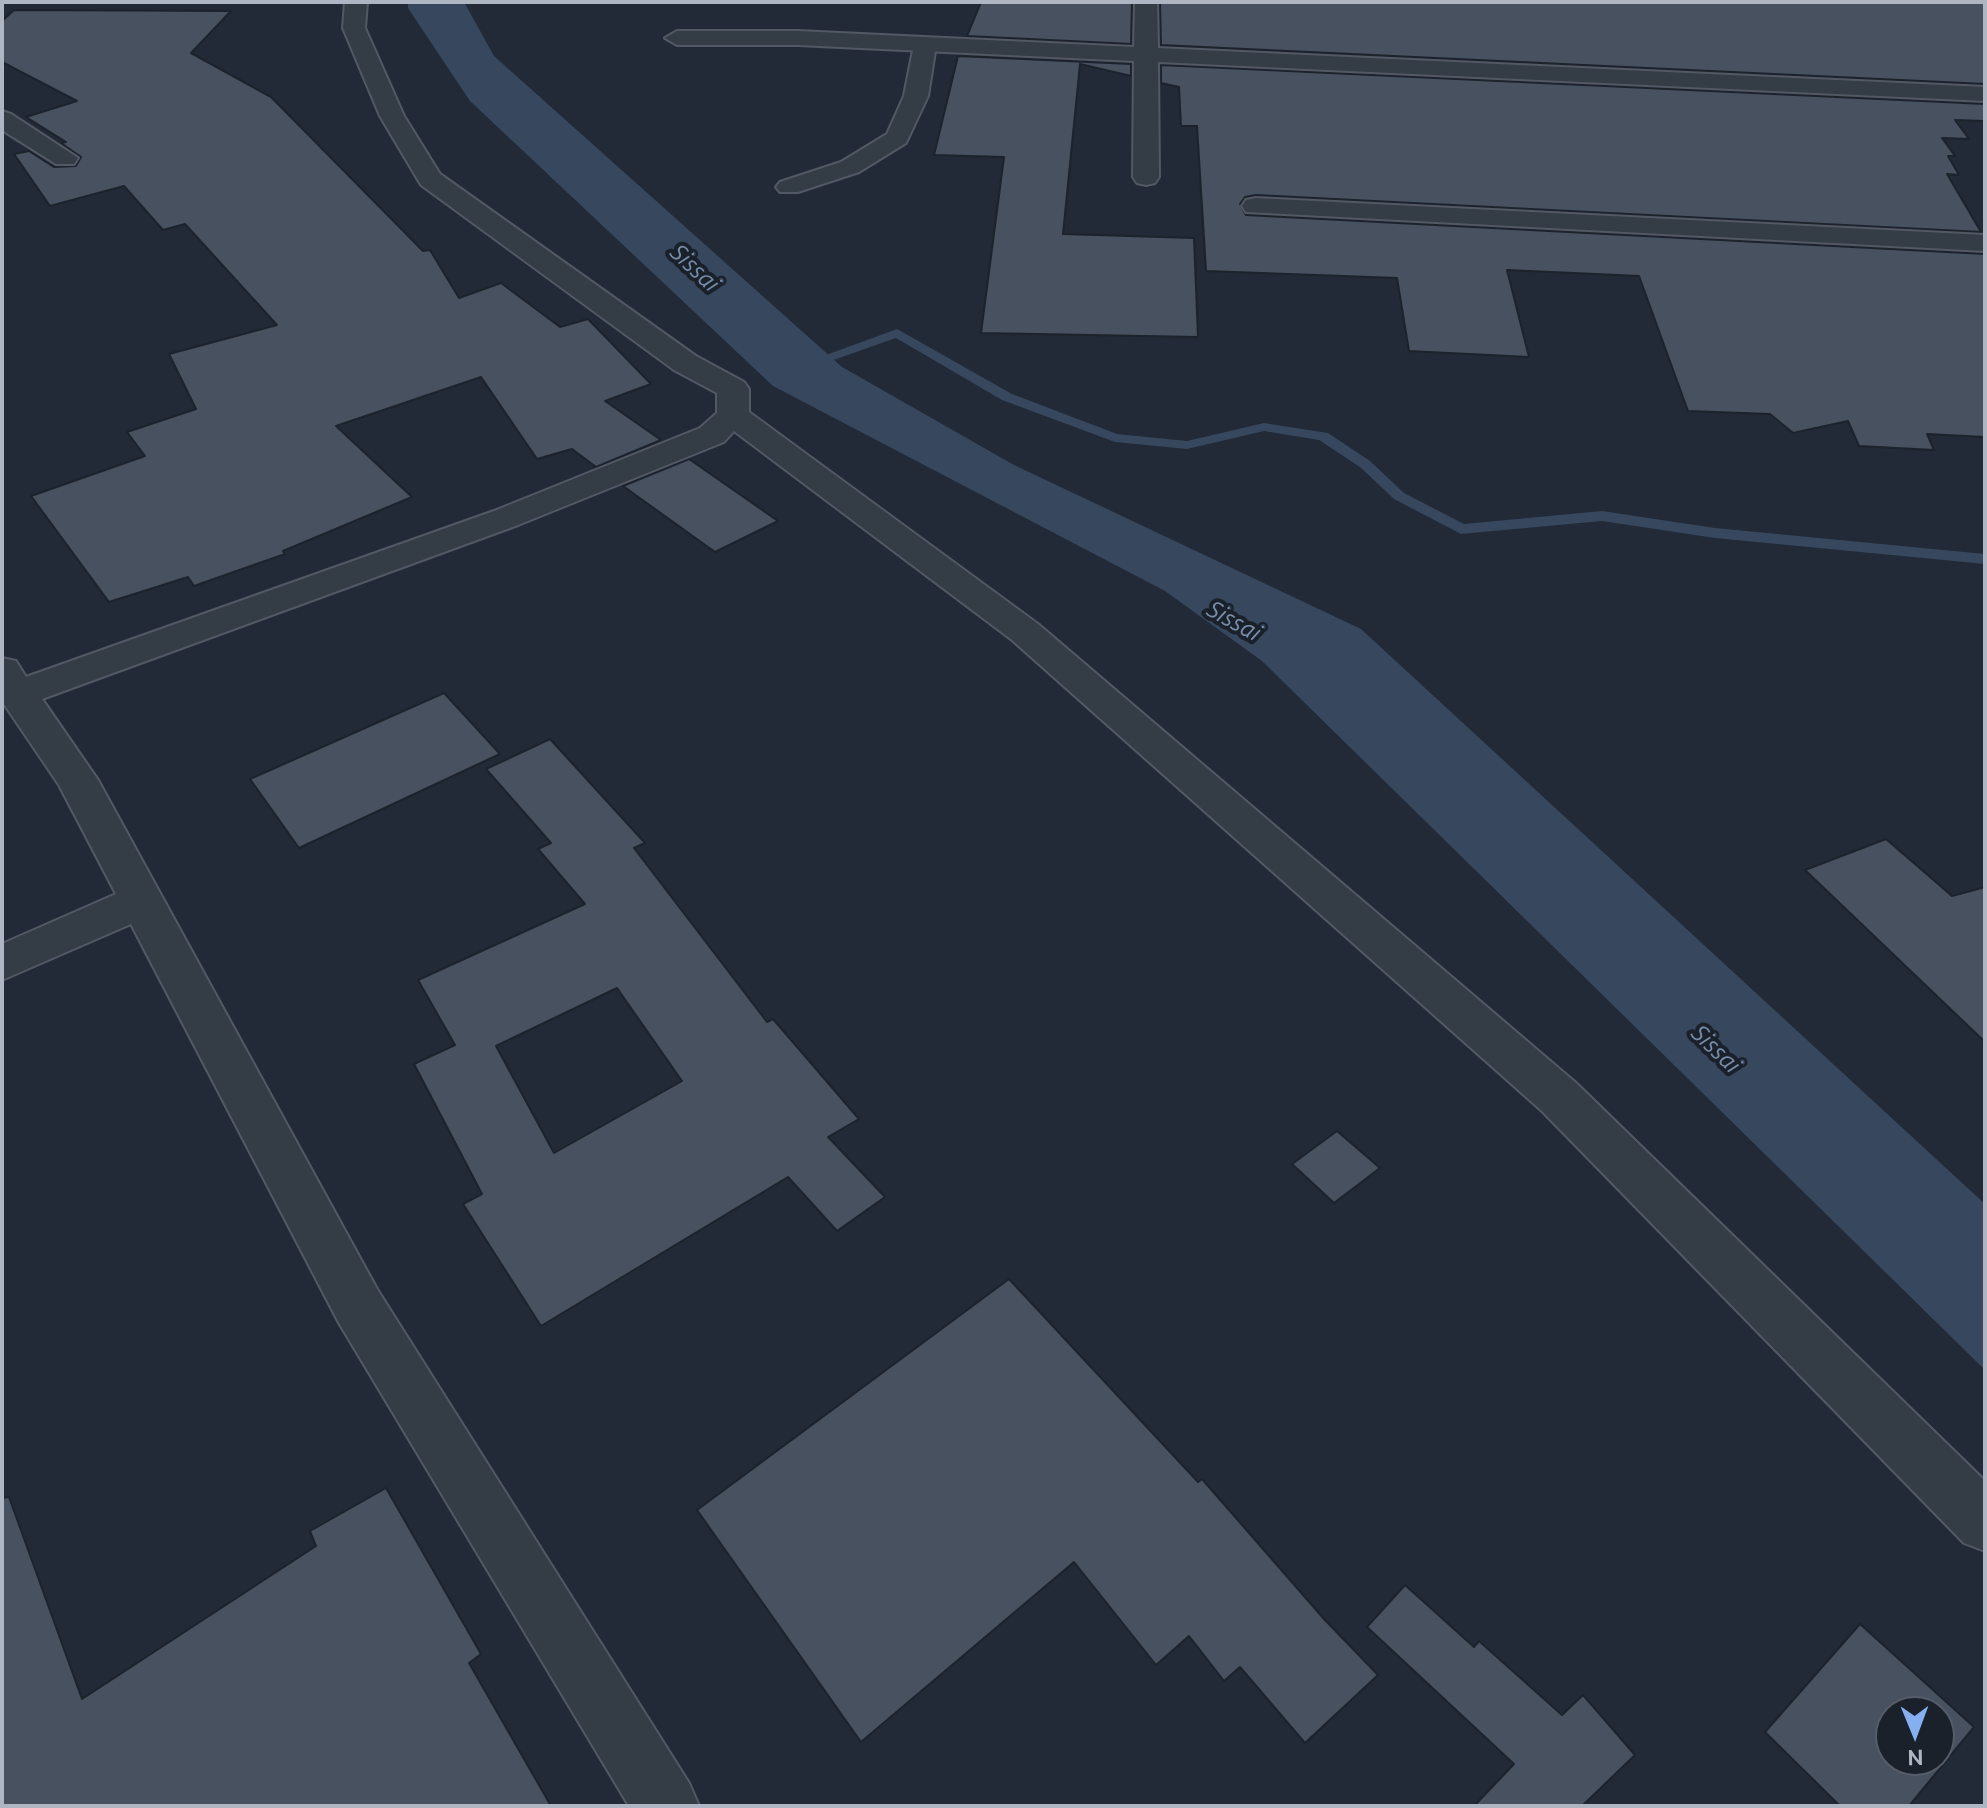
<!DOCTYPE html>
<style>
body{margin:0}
#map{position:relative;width:1987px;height:1808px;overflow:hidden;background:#212a36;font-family:Ubuntu,sans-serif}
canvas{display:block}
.frame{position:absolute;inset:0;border:4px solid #afb6c3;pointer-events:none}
.north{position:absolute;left:1875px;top:1696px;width:80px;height:80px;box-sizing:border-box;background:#1a212b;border:2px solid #565d68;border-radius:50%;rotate:179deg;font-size:22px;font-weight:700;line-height:32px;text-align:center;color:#afb6c3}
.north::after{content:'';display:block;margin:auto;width:28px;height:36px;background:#85aff1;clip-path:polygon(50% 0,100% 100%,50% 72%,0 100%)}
</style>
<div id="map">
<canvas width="1987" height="1808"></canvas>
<div class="frame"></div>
<div class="north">N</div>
</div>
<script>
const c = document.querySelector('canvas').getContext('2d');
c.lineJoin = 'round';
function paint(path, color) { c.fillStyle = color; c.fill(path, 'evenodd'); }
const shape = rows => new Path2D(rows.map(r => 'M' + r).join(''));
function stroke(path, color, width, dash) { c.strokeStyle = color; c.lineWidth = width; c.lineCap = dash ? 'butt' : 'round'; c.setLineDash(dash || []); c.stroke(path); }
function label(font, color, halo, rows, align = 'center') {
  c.font = font + ' Ubuntu,sans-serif'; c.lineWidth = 8; c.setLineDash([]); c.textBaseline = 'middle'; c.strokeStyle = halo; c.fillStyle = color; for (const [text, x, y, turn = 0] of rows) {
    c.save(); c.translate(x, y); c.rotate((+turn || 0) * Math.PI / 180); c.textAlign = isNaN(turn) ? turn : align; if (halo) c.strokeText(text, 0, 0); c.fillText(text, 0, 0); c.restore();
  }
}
const water = shape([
 [408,2,464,2,494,56,842,367,1014,465,1361,629,1985,1204,1985,1370,1262,661,1165,591,773,386,470,101,408,8]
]);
const stream = shape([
 [897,329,1012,394,1117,434,1187,441,1264,423,1328,433,1370,461,1404,493,1464,524,1602,511,1715,528,1985,554,1985,564,1715,538,1602,521,1461,534,1394,499,1360,467,1319,440,1264,431,1187,449,1115,442,1002,400,896,338,808,369,796,366,897,329]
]);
const building = shape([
 [981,2,1132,2,1131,44,967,36,981,2],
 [1160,2,1985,2,1985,84,1161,45,1160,2],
 [14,10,231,11,191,53,271,97,423,251,430,250,459,298,501,283,560,327,588,319,651,384,605,401,661,440,596,467,572,449,537,459,481,377,336,426,412,497,283,551,285,554,194,586,188,577,109,602,31,496,145,456,127,432,196,409,169,354,277,325,185,224,163,230,124,186,50,206,14,154,29,151,54,167,76,166,81,157,61,143,66,142,26,117,77,101,2,62,2,21,14,10],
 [958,56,1131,64,1131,76,1080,64,1063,234,1194,238,1198,337,981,333,1004,157,934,155,958,56],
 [1161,65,1985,104,1985,121,1955,120,1969,139,1942,138,1955,156,1948,156,1959,175,1947,174,1981,232,1256,195,1245,197,1240,204,1246,215,1985,254,1985,437,1927,434,1934,450,1859,446,1848,421,1793,433,1770,414,1688,411,1639,276,1507,270,1529,357,1409,351,1397,278,1206,271,1197,126,1181,126,1179,87,1161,83,1161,65],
 [689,459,778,521,715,552,623,486,689,459],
 [444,693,500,754,299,848,250,779,444,693],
 [550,739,645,843,634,848,767,1022,773,1019,859,1119,828,1137,885,1197,837,1231,788,1177,541,1326,463,1204,482,1194,414,1064,455,1045,418,980,585,904,538,849,551,843,486,769,550,739],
 [617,988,682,1081,554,1153,496,1046,617,988],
 [1886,839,1952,896,1985,887,1985,1042,1805,870,1886,839],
 [1337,1131,1380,1168,1334,1203,1292,1164,1337,1131],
 [1009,1279,1198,1482,1202,1479,1324,1619,1378,1675,1305,1743,1240,1667,1224,1681,1189,1636,1156,1665,1074,1562,861,1742,697,1510,1009,1279],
 [386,1488,481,1654,469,1663,551,1806,2,1806,2,1498,9,1497,82,1699,316,1546,310,1531,386,1488],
 [1405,1585,1474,1647,1479,1641,1562,1715,1583,1695,1635,1755,1582,1806,1474,1806,1514,1764,1367,1627,1405,1585],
 [1860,1624,1974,1727,1909,1806,1840,1806,1765,1732,1860,1624],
 [1891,1712,1939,1712,1939,1760,1891,1760,1891,1712]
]);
const service = shape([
 [925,38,936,45,928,96,906,143,859,172,798,192,780,192,776,187,780,182,841,162,887,134,904,96,914,45,925,38]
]);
const minor = shape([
 [345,2,367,2,365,28,404,116,440,174,696,356,744,382,749,389,749,412,1038,624,1576,1083,1985,1481,1985,1551,1964,1543,1542,1111,1012,640,734,431,724,442,518,525,42,699,98,780,377,1289,689,1783,699,1806,629,1806,339,1323,131,924,2,980,2,944,116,894,59,785,2,701,2,658,16,661,26,677,494,511,700,428,717,413,717,393,674,370,421,185,380,116,343,28,345,2],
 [1135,2,1157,2,1158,48,1985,87,1985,101,1158,62,1159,177,1155,183,1146,185,1137,183,1133,177,1134,61,798,45,677,45,665,38,677,31,798,31,1134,47,1135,2],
 [2,111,11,114,78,158,74,164,56,164,2,130,2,111],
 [1256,198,1985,235,1985,251,1246,212,1242,206,1246,200,1256,198]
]);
const waterNames = [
 ["Sissai",695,268,43],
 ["Sissai",1234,621,29],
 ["Sissai",1716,1049,44]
];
paint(water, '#37475e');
paint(stream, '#37475e');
paint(building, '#47515f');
stroke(building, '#1c232d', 2);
stroke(service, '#525964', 4);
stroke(minor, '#525964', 4);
paint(service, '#343c46');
paint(minor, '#343c46');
label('italic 24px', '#788eaa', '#1a212b', waterNames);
</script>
